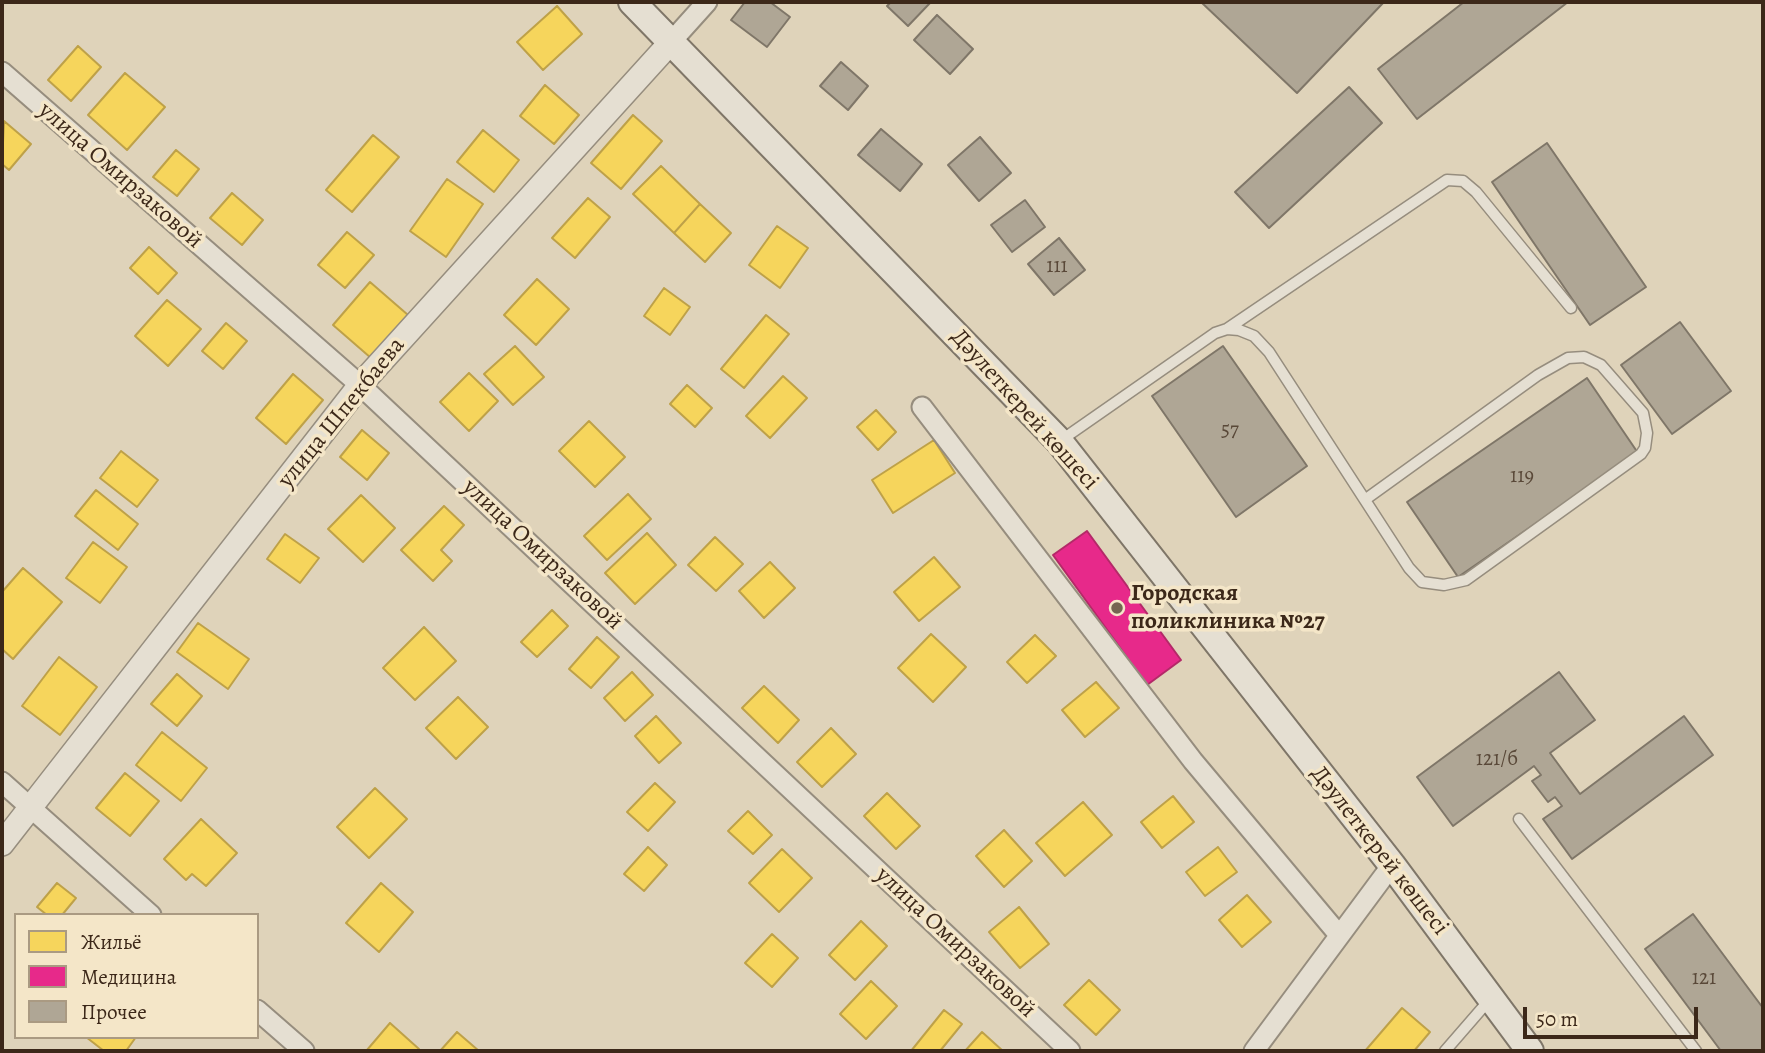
<!DOCTYPE html>
<meta charset="utf-8">
<style>
body{margin:0}
#map{position:relative;width:1765px;height:1053px;overflow:hidden;background:#dfd3ba;font-family:Alegreya,serif}
canvas{display:block}
.frame{position:absolute;inset:0;border:4px solid #3c2819;pointer-events:none}
.legend{position:absolute;left:14px;top:913px;width:245px;height:126px;box-sizing:border-box;background:#f4e6c8;border:2px solid #aa9a82;margin:0;padding:9px 12px;list-style:none;font-size:21px;color:#3c2819}
.legend li{display:flex;align-items:center;gap:14px;height:35px}
.legend b{width:35px;border:2px solid #aa9a82}
.scale{position:absolute;left:1523px;top:1007px;width:175px;height:32px;box-sizing:border-box;border:4px solid #3c2819;border-top:0;padding-left:9px;font-size:21px;line-height:24px;white-space:nowrap;color:#3c2819;-webkit-text-stroke:5px #f4e6c8;paint-order:stroke}
</style>
<div id="map">
<canvas width="1765" height="1053"></canvas>
<div class="frame"></div>
<ul class="legend">
<li><b style="height:19px;background:#f6d55c"></b>Жильё</li>
<li><b style="height:19px;background:#e7298a"></b>Медицина</li>
<li><b style="height:19px;background:#afa695"></b>Прочее</li>
</ul>
<div class="scale">50 m</div>
</div>
<script>
const c = document.querySelector('canvas').getContext('2d');
c.lineJoin = 'round';
function paint(path, color) { c.fillStyle = color; c.fill(path, 'evenodd'); }
const shape = rows => new Path2D(rows.map(r => 'M' + r).join(''));
function stroke(path, color, width, dash) { c.strokeStyle = color; c.lineWidth = width; c.lineCap = dash ? 'butt' : 'round'; c.setLineDash(dash || []); c.stroke(path); }
function label(font, color, halo, rows, align = 'center') {
  c.font = font + ' Alegreya,serif'; c.lineWidth = 7; c.setLineDash([]); c.textBaseline = 'middle'; c.strokeStyle = halo; c.fillStyle = color; for (const [text, x, y, turn = 0] of rows) {
    c.save(); c.translate(x, y); c.rotate((+turn || 0) * Math.PI / 180); c.textAlign = isNaN(turn) ? turn : align; if (halo) c.strokeText(text, 0, 0); c.fillText(text, 0, 0); c.restore();
  }
}
const homes = shape([
 [557,6,582,34,543,70,517,42,557,6],
 [78,46,101,67,71,101,48,80,78,46],
 [125,73,165,107,127,150,88,115,125,73],
 [545,85,579,115,554,144,520,116,545,85],
 [633,115,662,141,621,189,591,163,633,115],
 [4,121,31,144,9,170,2,164,4,121],
 [483,130,519,160,494,192,457,162,483,130],
 [373,135,399,157,352,212,326,190,373,135],
 [176,150,199,169,177,196,153,177,176,150],
 [661,166,700,204,674,233,633,194,661,166],
 [447,179,483,204,446,257,410,231,447,179],
 [232,193,263,220,242,245,210,218,232,193],
 [588,198,610,217,575,258,552,238,588,198],
 [700,204,731,233,705,262,674,233,700,204],
 [777,226,808,248,780,288,749,265,777,226],
 [347,232,374,255,345,288,318,265,347,232],
 [149,247,177,273,158,294,130,268,149,247],
 [537,279,569,309,536,345,504,315,537,279],
 [370,282,408,315,371,358,333,325,370,282],
 [664,288,690,307,670,335,644,316,664,288],
 [167,300,201,329,168,366,135,336,167,300],
 [766,315,789,334,744,388,721,369,766,315],
 [226,323,247,341,223,369,202,351,226,323],
 [515,346,544,377,513,405,484,374,515,346],
 [469,373,498,401,469,431,440,402,469,373],
 [293,374,323,400,286,444,256,418,293,374],
 [783,376,807,398,770,438,746,416,783,376],
 [687,385,712,408,695,427,670,404,687,385],
 [876,410,896,432,878,450,857,427,876,410],
 [589,421,625,457,595,487,559,451,589,421],
 [362,430,389,453,367,480,340,457,362,430],
 [934,440,955,473,893,513,872,480,934,440],
 [121,451,158,480,137,507,100,478,121,451],
 [96,490,138,524,118,550,75,516,96,490],
 [628,494,651,519,607,560,584,536,628,494],
 [361,495,395,528,363,562,328,529,361,495],
 [444,506,464,525,441,550,452,561,433,581,401,550,444,506],
 [647,533,676,565,635,604,605,573,647,533],
 [285,534,319,558,300,583,267,559,285,534],
 [715,537,743,564,716,591,688,565,715,537],
 [93,542,127,567,100,603,66,578,93,542],
 [934,557,960,587,919,621,894,592,934,557],
 [770,562,795,588,764,618,739,591,770,562],
 [23,568,62,602,13,659,2,649,2,592,23,568],
 [552,610,568,626,537,657,521,642,552,610],
 [198,623,249,659,228,689,177,652,198,623],
 [424,627,456,661,415,700,383,668,424,627],
 [931,634,966,667,933,702,898,668,931,634],
 [1035,635,1056,656,1027,683,1007,662,1035,635],
 [597,637,619,657,591,688,569,669,597,637],
 [59,657,97,687,60,735,22,706,59,657],
 [632,672,653,695,625,721,604,698,632,672],
 [177,674,202,696,177,726,151,704,177,674],
 [1096,682,1119,708,1085,737,1062,710,1096,682],
 [764,686,799,720,778,743,742,708,764,686],
 [458,697,488,727,456,759,426,728,458,697],
 [656,716,681,743,659,763,635,736,656,716],
 [831,728,856,754,822,787,797,762,831,728],
 [162,732,207,768,181,801,136,765,162,732],
 [125,773,159,801,130,836,96,808,125,773],
 [655,783,675,802,648,831,627,812,655,783],
 [375,788,407,819,369,858,337,827,375,788],
 [887,793,920,826,896,849,864,816,887,793],
 [1173,796,1194,822,1162,848,1141,822,1173,796],
 [1083,802,1112,835,1065,876,1036,843,1083,802],
 [748,811,772,835,753,854,728,831,748,811],
 [201,819,237,853,206,886,192,874,186,880,164,859,201,819],
 [1004,830,1032,861,1004,887,976,856,1004,830],
 [648,847,667,865,644,891,624,874,648,847],
 [1218,847,1237,872,1205,896,1186,872,1218,847],
 [782,849,812,878,779,912,749,883,782,849],
 [57,883,76,898,62,915,47,915,37,907,57,883],
 [381,883,413,912,379,952,346,923,381,883],
 [1247,895,1271,922,1242,947,1219,920,1247,895],
 [1019,907,1049,944,1020,968,989,932,1019,907],
 [861,921,887,946,855,980,829,955,861,921],
 [772,934,798,958,772,987,745,963,772,934],
 [1089,980,1120,1010,1096,1035,1064,1005,1089,980],
 [871,981,897,1006,866,1039,840,1014,871,981],
 [1402,1008,1430,1032,1414,1051,1365,1051,1402,1008],
 [944,1010,962,1024,940,1051,911,1051,944,1010],
 [390,1023,419,1049,417,1051,367,1050,390,1023],
 [457,1032,479,1051,440,1051,457,1032],
 [982,1032,1003,1051,965,1051,982,1032],
 [86,1037,136,1037,126,1051,104,1051,86,1037]
]);
const health = shape([
 [1087,531,1181,660,1147,685,1053,555,1087,531]
]);
const building = shape([
 [745,2,770,2,790,17,767,47,731,20,745,2],
 [891,2,929,2,930,3,908,26,887,6,891,2],
 [1201,2,1384,2,1297,93,1201,2],
 [1464,2,1568,2,1417,119,1378,69,1464,2],
 [937,15,973,49,950,74,914,40,937,15],
 [841,62,868,86,848,110,820,86,841,62],
 [1349,87,1382,123,1269,228,1235,192,1349,87],
 [881,129,922,164,900,191,858,155,881,129],
 [980,137,1011,173,979,201,948,165,980,137],
 [1547,143,1646,287,1590,325,1492,182,1547,143],
 [1025,200,1045,227,1012,252,991,225,1025,200],
 [1059,238,1085,270,1054,295,1028,264,1059,238],
 [1680,322,1731,391,1672,434,1621,365,1680,322],
 [1223,346,1307,466,1236,517,1152,396,1223,346],
 [1587,378,1638,453,1458,577,1407,502,1587,378],
 [1559,672,1595,720,1550,753,1580,794,1684,716,1713,755,1572,859,1543,819,1562,806,1555,797,1548,802,1532,781,1541,775,1534,766,1453,826,1417,777,1559,672],
 [1693,914,1763,1008,1763,1051,1721,1051,1645,949,1693,914]
]);
const service = shape([
 [1227,329,1447,180,1463,181,1476,192,1571,308],
 [1060,441,1215,333,1227,329,1239,330,1254,336,1269,352,1409,568,1422,582,1444,585,1466,580,1641,454,1645,448,1647,433,1643,413,1601,365,1584,357,1568,358,1538,375,1366,499],
 [1519,819,1696,1051],
 [1445,1051,1491,998]
]);
const minor = shape([
 [671,42,707,2],
 [2,72,360,385,1070,1051],
 [922,407,1193,761,1339,935],
 [2,782,151,915],
 [257,1010,304,1051],
 [1254,1051,1392,865]
]);
const tertiary = shape([
 [2,844,360,385,671,42]
]);
const secondary = shape([
 [632,2,1059,441,1392,865,1530,1051]
]);
const markers = [
 [1117,608,7,"#756451"]
];
const numberNames = [
 ["111",1057,267],
 ["57",1230,431],
 ["119",1522,477],
 ["121/б",1497,760],
 ["121",1704,979]
];
const streetNames = [
 ["улица Омирзаковой",120,176,41],
 ["Дәулеткерей көшесі",1024,410,48],
 ["улица Шпекбаева",342,413,-51],
 ["улица Омирзаковой",542,555,43],
 ["Дәулеткерей көшесі",1379,851,52],
 ["улица Омирзаковой",955,943,43]
];
const poiNames = [
 ["Городская",1131,594],
 ["поликлиника №27",1131,622]
];
paint(homes, '#f6d55c');
stroke(homes, '#bea148', 2);
paint(health, '#e7298a');
stroke(health, '#b42968', 2);
paint(building, '#afa695');
stroke(building, '#7f7668', 2);
stroke(service, '#968d7e', 13);
stroke(minor, '#968d7e', 23);
stroke(tertiary, '#968d7e', 26);
stroke(secondary, '#7f7668', 30);
stroke(service, '#e5dfd2', 10);
stroke(minor, '#e5dfd2', 19);
stroke(tertiary, '#e5dfd2', 23);
stroke(secondary, '#e5dfd2', 26);
for (const [x, y, r, color] of markers) { const dot = new Path2D(); dot.arc(x, y, r, 0, 2 * Math.PI); c.fillStyle = color; c.fill(dot); stroke(dot, '#f4e6c8', 2.5); }
label('21px', '#594838', null, numberNames);
label('24px', '#3c2819', '#f4e6c8', streetNames);
label('bold 24px', '#3c2819', '#f4e6c8', poiNames, 'left');
</script>
